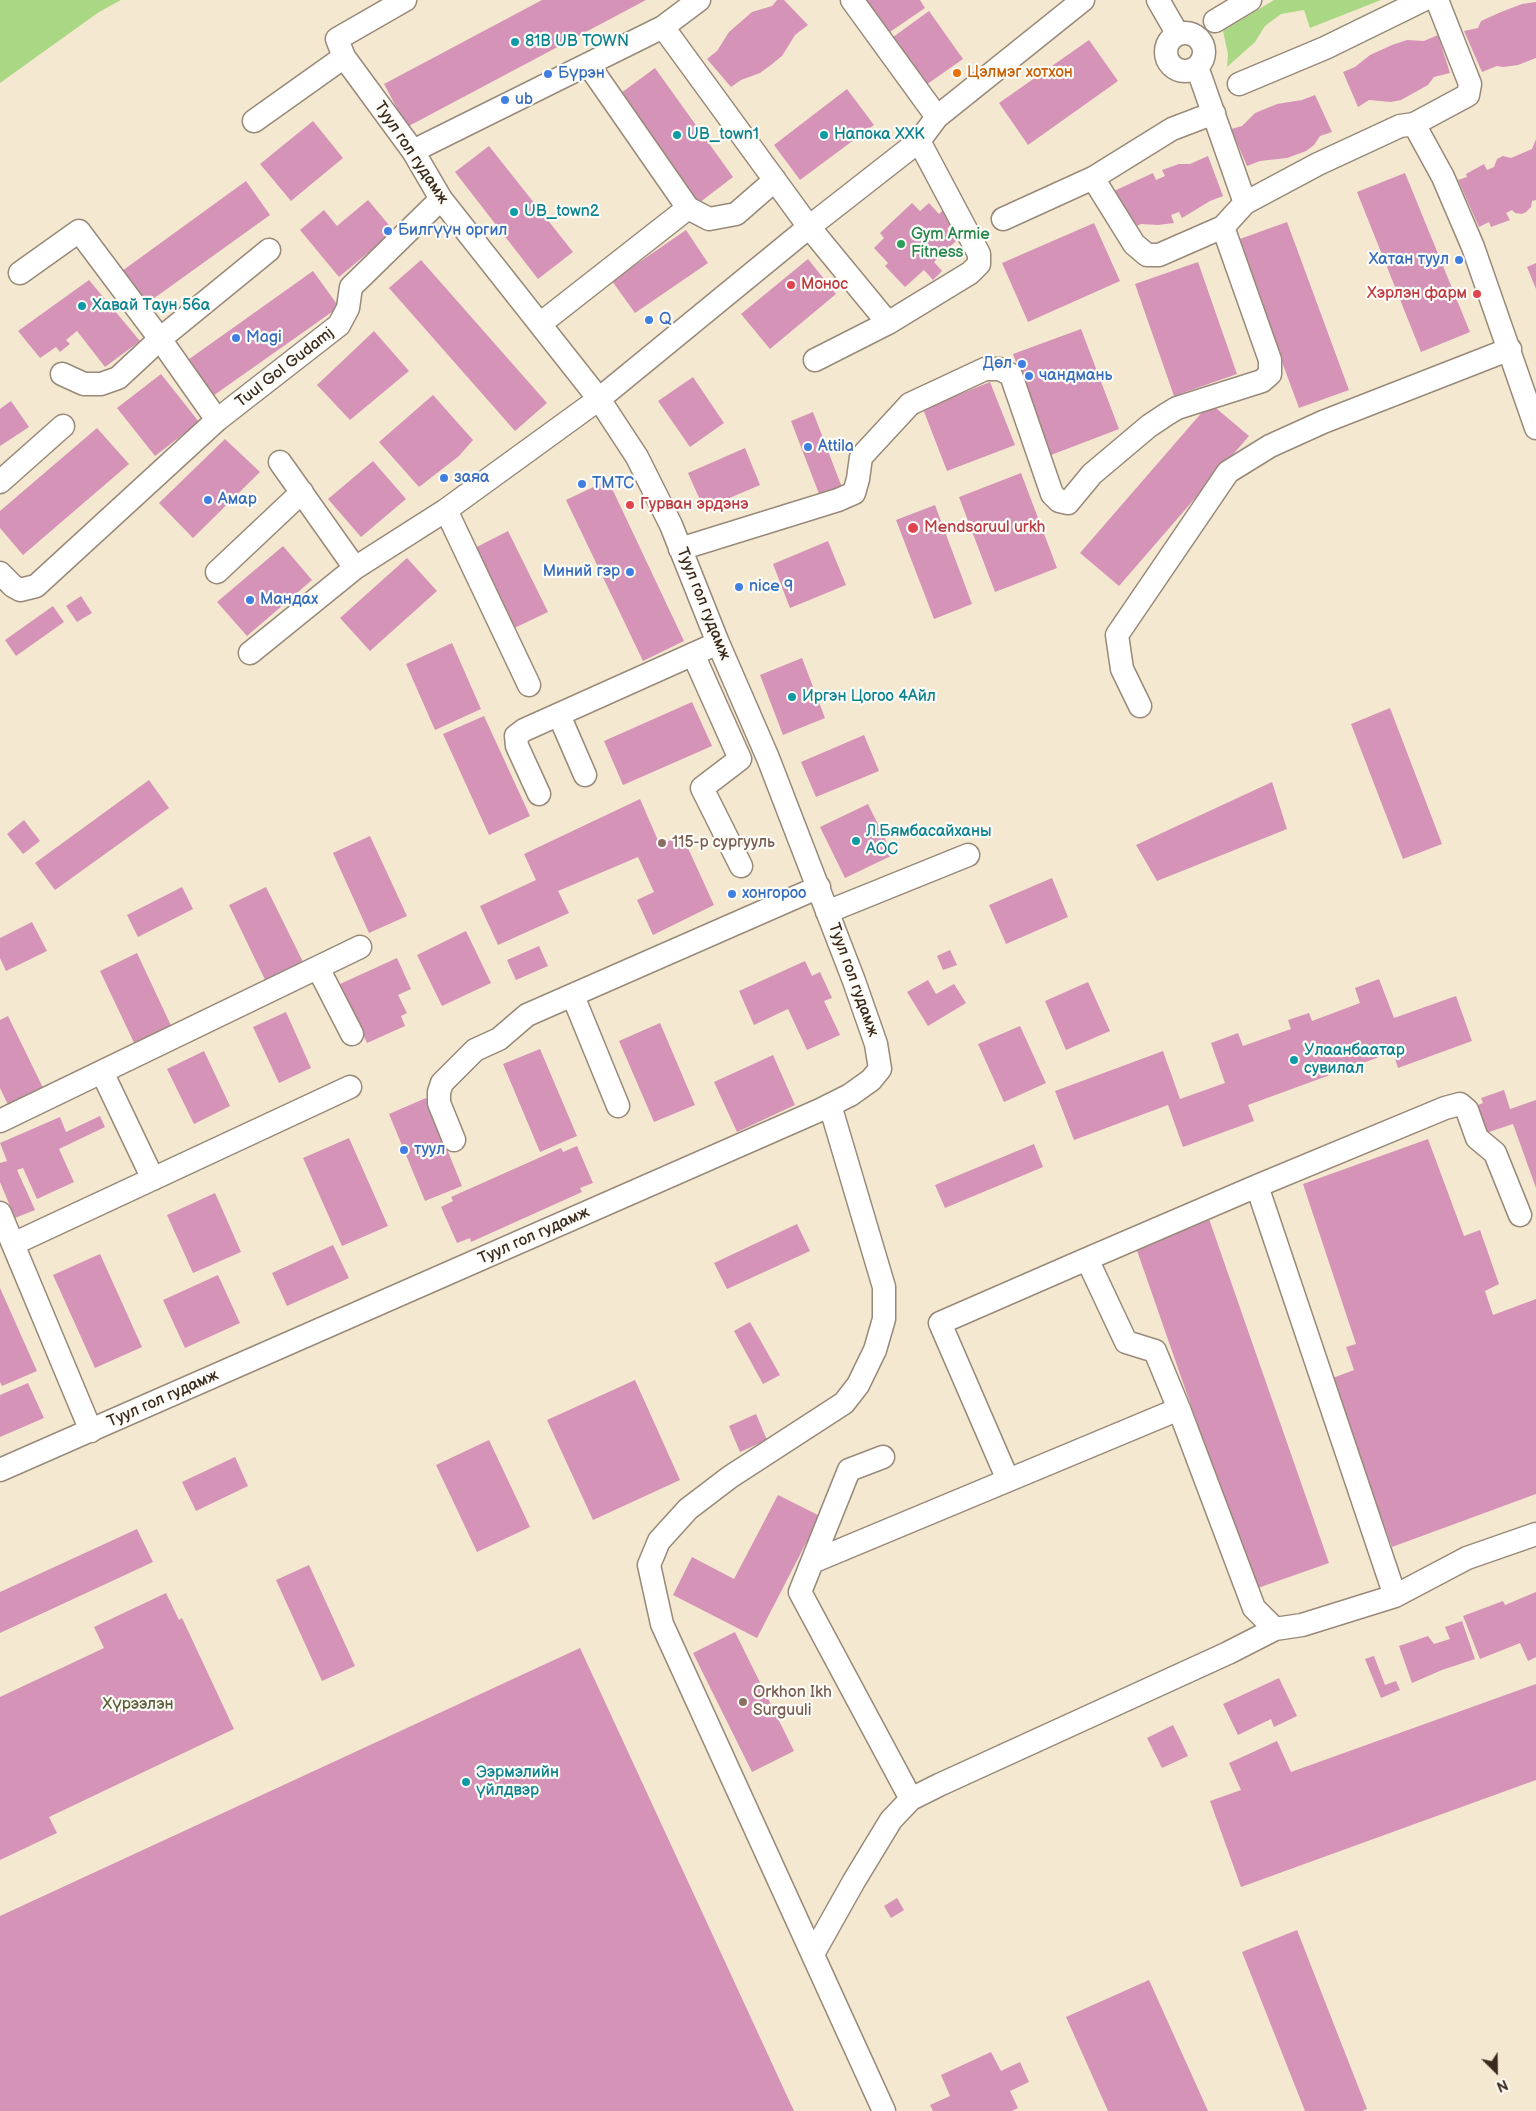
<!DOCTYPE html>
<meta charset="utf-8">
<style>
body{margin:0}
#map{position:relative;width:1536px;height:2111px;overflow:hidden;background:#f5e8d1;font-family:"Balsamiq Sans",sans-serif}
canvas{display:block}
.north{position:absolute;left:1471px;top:2046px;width:50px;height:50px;-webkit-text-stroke:4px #fdfcf7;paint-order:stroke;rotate:157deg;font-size:14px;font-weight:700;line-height:20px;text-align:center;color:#3b2a1e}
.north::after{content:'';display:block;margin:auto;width:18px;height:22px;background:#3b2a1e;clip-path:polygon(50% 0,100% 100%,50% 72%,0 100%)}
</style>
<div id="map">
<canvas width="1536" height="2111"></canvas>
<div class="north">N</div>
</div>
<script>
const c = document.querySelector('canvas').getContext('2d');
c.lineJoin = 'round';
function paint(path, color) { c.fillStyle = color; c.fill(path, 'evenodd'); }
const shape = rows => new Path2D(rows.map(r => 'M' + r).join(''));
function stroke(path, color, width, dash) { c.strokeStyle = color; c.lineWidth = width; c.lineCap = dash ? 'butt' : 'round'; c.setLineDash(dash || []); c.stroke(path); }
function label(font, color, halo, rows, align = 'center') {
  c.font = font + ' "Balsamiq Sans",sans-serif'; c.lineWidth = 4.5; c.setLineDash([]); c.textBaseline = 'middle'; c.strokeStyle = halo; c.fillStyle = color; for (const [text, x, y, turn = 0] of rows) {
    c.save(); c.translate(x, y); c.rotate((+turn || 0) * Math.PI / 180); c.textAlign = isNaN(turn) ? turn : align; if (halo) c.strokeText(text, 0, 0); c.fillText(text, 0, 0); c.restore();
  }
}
const green = shape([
 [0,0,121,0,99,12,0,83],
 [1274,0,1381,0,1310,28,1304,10,1281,14,1265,26,1255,42,1227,67,1228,54,1223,31]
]);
const building = shape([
 [542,0,646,0,407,127,384,84],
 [777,0,784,0,808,25,795,35,782,56,771,65,760,73,741,80,731,87,707,59,717,51,729,32,752,12,772,6],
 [864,0,920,0,925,8,887,34],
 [1536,2,1536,58,1518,65,1503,67,1497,66,1482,72,1464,31,1478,28,1481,21,1501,12,1522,4],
 [929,11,963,59,923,87,889,40],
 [1438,35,1450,73,1434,77,1428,85,1401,100,1391,102,1369,100,1358,107,1343,72,1355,67,1370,55,1392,45,1407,40,1424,41],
 [1089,40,1118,81,1028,145,999,103],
 [655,68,733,177,699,203,621,93],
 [847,89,874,125,800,180,774,145],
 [1315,95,1332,132,1320,136,1314,145,1306,151,1287,158,1260,161,1247,166,1231,129,1242,126,1255,113,1277,104,1302,100],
 [313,121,343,158,291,201,260,164],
 [1536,139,1536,200,1532,201,1531,207,1526,212,1522,214,1515,213,1512,210,1506,213,1510,220,1491,227,1489,222,1479,227,1458,180,1467,177,1466,174,1484,164,1487,170,1494,167,1497,159,1503,156,1511,158,1532,149],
 [489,146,573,252,538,279,455,172],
 [1208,156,1223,196,1210,201,1182,218,1179,212,1171,215,1174,223,1158,225,1141,224,1128,230,1114,191,1153,173,1156,180,1165,176,1162,170,1179,164,1190,164],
 [1405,173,1470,332,1421,352,1357,192],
 [246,181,270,215,146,304,122,271],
 [368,200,394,231,339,277,300,230,324,210,337,226],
 [912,203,920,211,929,203,939,214,943,210,954,222,947,229,957,240,934,262,942,271,933,280,924,270,905,287,885,266,888,263,874,248,884,238,880,233],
 [1287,222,1349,390,1299,408,1237,240],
 [1094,223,1120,281,1028,322,1002,263],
 [686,230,708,263,635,313,612,281],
 [808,259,836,294,770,349,741,314],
 [421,260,547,403,515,431,389,288],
 [1198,262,1237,374,1174,396,1135,284],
 [1536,263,1536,289,1527,267],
 [313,271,339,307,210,398,185,362],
 [89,280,140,341,105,367,77,331,66,340,70,344,60,352,56,347,40,358,18,331],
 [1081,329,1119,429,1051,455,1013,354],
 [374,331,409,371,350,420,317,385],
 [161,374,199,422,155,456,117,408],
 [693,377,724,423,690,447,658,401],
 [990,382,1015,445,947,471,923,409],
 [433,395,473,440,459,456,419,487,379,442],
 [11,401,29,427,0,446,0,409],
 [1210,403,1249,436,1119,586,1080,553],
 [813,412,843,490,821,499,791,421],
 [97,428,129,464,23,555,0,528,0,511],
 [225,439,260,472,193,538,159,503],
 [745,448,760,485,704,509,688,473],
 [373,461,406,499,361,537,328,499],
 [1021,473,1057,568,995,592,959,497],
 [608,480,684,641,643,661,566,500],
 [935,505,972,604,934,619,896,520],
 [508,531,548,612,506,632,467,552],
 [828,541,846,585,790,608,773,564],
 [283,546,312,580,247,636,217,602],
 [407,558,437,591,370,651,340,618],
 [81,596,92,613,77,622,66,606],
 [53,606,64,622,16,656,5,640],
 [452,643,481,709,435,730,406,664],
 [802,658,825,718,783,735,760,675],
 [692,702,712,746,623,785,604,741],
 [1390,708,1442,844,1403,859,1351,724],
 [484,716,530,816,489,835,443,734],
 [864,735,879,771,816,797,801,762],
 [149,780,169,808,55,890,35,863],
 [1272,782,1287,829,1157,881,1136,845],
 [640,799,660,845,682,835,714,905,653,935,637,900,654,892,638,857,558,891,569,913,498,945,480,906,536,880,524,854],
 [868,804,893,855,845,878,820,827],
 [24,820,40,841,23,854,7,834],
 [370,836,407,916,369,933,333,853],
 [1052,878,1068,917,1006,944,989,905],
 [182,887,193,909,138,937,127,915],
 [266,887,306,968,268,986,229,905],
 [32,922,47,951,6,971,0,958,0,938],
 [466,931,491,983,442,1006,417,955],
 [539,946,548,966,516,980,507,960],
 [950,950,957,965,943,970,937,956],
 [137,953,174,1032,137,1049,100,971],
 [397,958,411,989,398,995,407,1013,401,1016,405,1026,367,1043,340,984],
 [805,961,812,976,820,972,832,998,824,1001,840,1035,807,1050,788,1009,754,1025,739,991],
 [1379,979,1394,1018,1456,996,1472,1041,1398,1068,1393,1052,1248,1105,1254,1121,1183,1147,1168,1105,1074,1140,1055,1091,1163,1051,1180,1099,1225,1083,1211,1043,1238,1033,1243,1046,1291,1029,1288,1020,1309,1013,1312,1021,1360,1003,1355,988],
 [928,980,936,994,954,984,966,1003,928,1026,907,992],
 [1088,982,1110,1031,1066,1050,1045,1001],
 [286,1012,311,1068,279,1083,253,1027],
 [8,1016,46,1094,11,1111,0,1088,0,1020],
 [660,1023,695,1105,654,1122,619,1041],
 [1020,1026,1046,1083,1004,1102,978,1044],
 [540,1049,577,1136,540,1152,503,1064],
 [204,1051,230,1106,194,1124,167,1069],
 [773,1055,795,1105,737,1132,714,1082],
 [1504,1090,1510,1109,1536,1100,1536,1188,1513,1124,1477,1136,1468,1109,1483,1103,1481,1098],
 [426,1098,462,1186,425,1201,389,1114],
 [100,1116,105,1127,59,1149,74,1182,37,1199,23,1168,17,1170,35,1210,15,1218,0,1182,0,1163,7,1161,0,1143,60,1117,66,1132],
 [349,1138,388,1226,342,1246,303,1158],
 [1428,1139,1464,1236,1480,1230,1499,1284,1485,1291,1493,1315,1536,1299,1536,1494,1392,1547,1330,1379,1354,1370,1346,1347,1356,1344,1303,1184],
 [1034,1144,1043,1167,945,1208,935,1185],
 [577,1146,593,1183,580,1188,582,1192,471,1242,470,1238,457,1243,441,1207,453,1201,451,1197,561,1148,563,1152],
 [215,1193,241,1252,193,1273,167,1215],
 [1208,1216,1329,1563,1255,1589,1134,1242],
 [797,1224,810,1251,727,1289,714,1263],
 [333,1245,349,1278,287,1306,272,1273],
 [100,1254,142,1347,95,1368,53,1275],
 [218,1275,240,1323,185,1348,163,1300],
 [0,1288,37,1371,2,1386,0,1382],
 [750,1322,780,1375,763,1384,734,1331],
 [635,1380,680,1480,593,1520,547,1420],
 [28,1383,44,1418,0,1437,0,1395],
 [756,1414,767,1440,740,1452,729,1426],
 [489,1440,530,1527,477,1552,436,1465],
 [235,1457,248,1486,196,1511,182,1482],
 [778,1495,820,1516,757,1638,673,1595,692,1557,734,1579],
 [137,1529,153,1562,0,1633,0,1592],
 [309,1565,355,1666,322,1681,276,1580],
 [1536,1592,1536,1657,1528,1661,1520,1643,1480,1659,1463,1616,1503,1601,1505,1605],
 [166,1593,179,1620,182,1618,234,1729,49,1817,57,1833,0,1860,0,1697,104,1648,94,1627],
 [1462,1621,1475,1659,1442,1670,1412,1683,1399,1646,1428,1636,1434,1644,1450,1639,1445,1627],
 [735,1632,794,1751,752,1772,693,1653],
 [580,1648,794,2111,0,2111,0,1916],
 [1374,1656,1385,1685,1396,1681,1400,1690,1381,1698,1365,1659],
 [1279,1678,1297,1716,1274,1727,1271,1719,1238,1735,1223,1704],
 [1536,1684,1536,1780,1241,1887,1210,1801,1241,1790,1229,1763,1277,1741,1291,1772],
 [1173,1725,1188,1756,1162,1768,1147,1738],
 [897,1898,904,1910,891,1918,884,1906],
 [1297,1930,1367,2109,1362,2111,1305,2111,1242,1952],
 [1149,1980,1208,2111,1108,2111,1066,2017],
 [991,2052,1001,2071,1020,2062,1029,2082,1010,2091,1018,2108,1012,2111,933,2111,930,2105,950,2096,941,2075]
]);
const minor = shape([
 [852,0,937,117],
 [1158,0,1177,33],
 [1215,21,1250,0],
 [663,27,809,227,888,323],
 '1166 52a19 19 0 1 1 38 0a19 19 0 1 1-38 0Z',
 [588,64,688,208,709,219,736,214,775,180],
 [1197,67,1245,203,1318,164,1400,126,1414,124,1443,177,1473,247,1536,428],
 [1239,84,1325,48,1423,0],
 [1214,113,1172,129,1093,178,1134,244,1147,255,1159,255,1223,227],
 [254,121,344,57],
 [1414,124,1468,95,1470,84,1437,0],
 [413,151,663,27,699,0],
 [1003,219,1093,178],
 [20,273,79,231,160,339,217,420],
 [540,324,688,208],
 [815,360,888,323,970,273,979,264,979,254,919,141],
 [62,374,84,384,101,384,118,378,160,339,269,250],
 [280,462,355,568,446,510,599,399,809,227,919,141,937,117,1083,0],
 [0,482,63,426],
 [446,510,529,685],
 [680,549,838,500,854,493,858,479,861,457,910,404,985,369,1000,369,1011,375,1052,494,1059,501,1068,503,1092,474,1149,426,1167,414,1177,408,1262,381,1270,374,1270,360,1223,227,1245,203],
 [217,572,302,492],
 [0,573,13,586,20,590,36,586,217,420,339,325,348,308,351,287,441,199],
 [250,653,355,568],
 [693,654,740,759,702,788,741,866],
 [1140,706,1122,669,1117,635,1228,472,1270,446,1323,422,1510,349],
 [559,715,585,775],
 [539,794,517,746,516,736,524,730,718,643],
 [827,912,968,855],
 [318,968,352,1034],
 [573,996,618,1106],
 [102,1072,153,1179],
 [830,1105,884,1287,884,1319,875,1350,858,1385,844,1403,730,1477,688,1509,659,1541,649,1565,662,1624,884,2111],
 [0,1121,360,947],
 [454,1140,439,1103,439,1092,442,1083,475,1050,499,1039,527,1015,819,887],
 [1257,1186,1395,1596],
 [0,1213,91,1431],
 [13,1244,350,1087],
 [1087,1259,1257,1186,1445,1108,1460,1104,1467,1110,1477,1138,1495,1153,1520,1215],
 [883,1457,849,1470,800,1592,911,1799],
 [0,1470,820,1110,850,1095,871,1080,880,1069,876,1044,854,981,768,758,718,643,671,525,637,457,599,399,441,199,413,151,344,57,337,39,405,0],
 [1008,1480,940,1323,1087,1259,1126,1342,1155,1351,1179,1409],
 [812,1562,1179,1409,1254,1608,1275,1629],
 [813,1954,854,1881,891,1820,911,1799,939,1785,1228,1653,1275,1629,1302,1625,1395,1596,1467,1558,1536,1534]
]);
const markers = [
 [515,42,5,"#0f9aa8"],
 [957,73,5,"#e8710a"],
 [548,74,5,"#3f7fe0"],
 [505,100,5,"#3f7fe0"],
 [677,135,5,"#0f9aa8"],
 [824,135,5,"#0f9aa8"],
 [514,212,5,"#0f9aa8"],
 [388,231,5,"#3f7fe0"],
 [901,244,5,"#2e9e5b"],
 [1459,260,5,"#3f7fe0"],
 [791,285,5,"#e0444e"],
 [1477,294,5,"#e0444e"],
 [82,306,5,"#0f9aa8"],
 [649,320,5,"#3f7fe0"],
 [236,338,5,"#3f7fe0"],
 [1022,364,5,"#3f7fe0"],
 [1029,376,5,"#3f7fe0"],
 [808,447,5,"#3f7fe0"],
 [444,478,5,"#3f7fe0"],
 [582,484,5,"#3f7fe0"],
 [208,500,5,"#3f7fe0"],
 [630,505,5,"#e0444e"],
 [913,528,6,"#e0444e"],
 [630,572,5,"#3f7fe0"],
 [739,587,5,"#3f7fe0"],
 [250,600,5,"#3f7fe0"],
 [792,697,5,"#0f9aa8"],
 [856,841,5,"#0f9aa8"],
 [662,843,5,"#8d6e63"],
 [732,894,5,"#3f7fe0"],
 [1294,1060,5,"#0f9aa8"],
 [404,1150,5,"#3f7fe0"],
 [743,1702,5,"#8d6e63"],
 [466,1782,5,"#0f9aa8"]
];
const cultureNames = [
 ["81В UB TOWN",525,42],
 ["UB_town1",687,135],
 ["Напока ХХК",834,135],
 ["UB_town2",524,212],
 ["Хавай Таун 56а",92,306],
 ["Иргэн Цогоо 4Айл",802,697],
 ["Л.Бямбасайханы",866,832],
 ["АОС",866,850],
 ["Улаанбаатар",1304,1051],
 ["сувилал",1304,1069],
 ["Ээрмэлийн",476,1773],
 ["үйлдвэр",476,1791]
];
const foodNames = [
 ["Цэлмэг хотхон",967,73]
];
const shopNames = [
 ["Бүрэн",558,74],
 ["ub",515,100],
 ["Билгүүн оргил",398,231],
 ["Хатан туул",1449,260,"right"],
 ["Q",659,320],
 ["Magi",246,338],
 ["Дөл",1012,364,"right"],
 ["чандмань",1039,376],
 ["Attila",818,447],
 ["заяа",454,478],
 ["ТМТС",592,484],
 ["Амар",218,500],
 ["Миний гэр",620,572,"right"],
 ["nice 9",749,587],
 ["Мандах",260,600],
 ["хонгороо",742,894],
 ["туул",414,1150]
];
const streetNames = [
 ["Туул гол гудамж",411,153,56],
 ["Tuul Gol Gudamj",285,368,-38],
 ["Туул гол гудамж",703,604,68],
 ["Туул гол гудамж",853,980,70],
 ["Туул гол гудамж",534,1236,-24],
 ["Туул гол гудамж",163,1399,-24]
];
const leisureNames = [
 ["Gym Armie",911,235],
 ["Fitness",911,253]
];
const healthNames = [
 ["Монос",801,285],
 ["Хэрлэн фарм",1467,294,"right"],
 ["Гурван эрдэнэ",640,505],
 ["Mendsaruul urkh",924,528]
];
const educationNames = [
 ["115-р сургууль",672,843],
 ["Orkhon Ikh",753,1693],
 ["Surguuli",753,1711]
];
const parkNames = [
 ["Хүрээлэн",138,1705]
];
paint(green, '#aad784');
paint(building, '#d593b8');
stroke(minor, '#988978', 25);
stroke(minor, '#fff', 22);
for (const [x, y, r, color] of markers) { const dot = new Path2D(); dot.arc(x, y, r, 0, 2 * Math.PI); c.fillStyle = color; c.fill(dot); stroke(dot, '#fdfcf7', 2); }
label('16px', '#0d838f', '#fdfcf7', cultureNames, 'left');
label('16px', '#c56008', '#fdfcf7', foodNames, 'left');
label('16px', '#366cbe', '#fdfcf7', shopNames, 'left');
label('16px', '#3b2a1e', '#fdfcf7', streetNames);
label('16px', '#27864d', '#fdfcf7', leisureNames, 'left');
label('16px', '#be3a42', '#fdfcf7', healthNames, 'left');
label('16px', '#785e54', '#fdfcf7', educationNames, 'left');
label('16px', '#5c5e3d', '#fdfcf7', parkNames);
</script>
